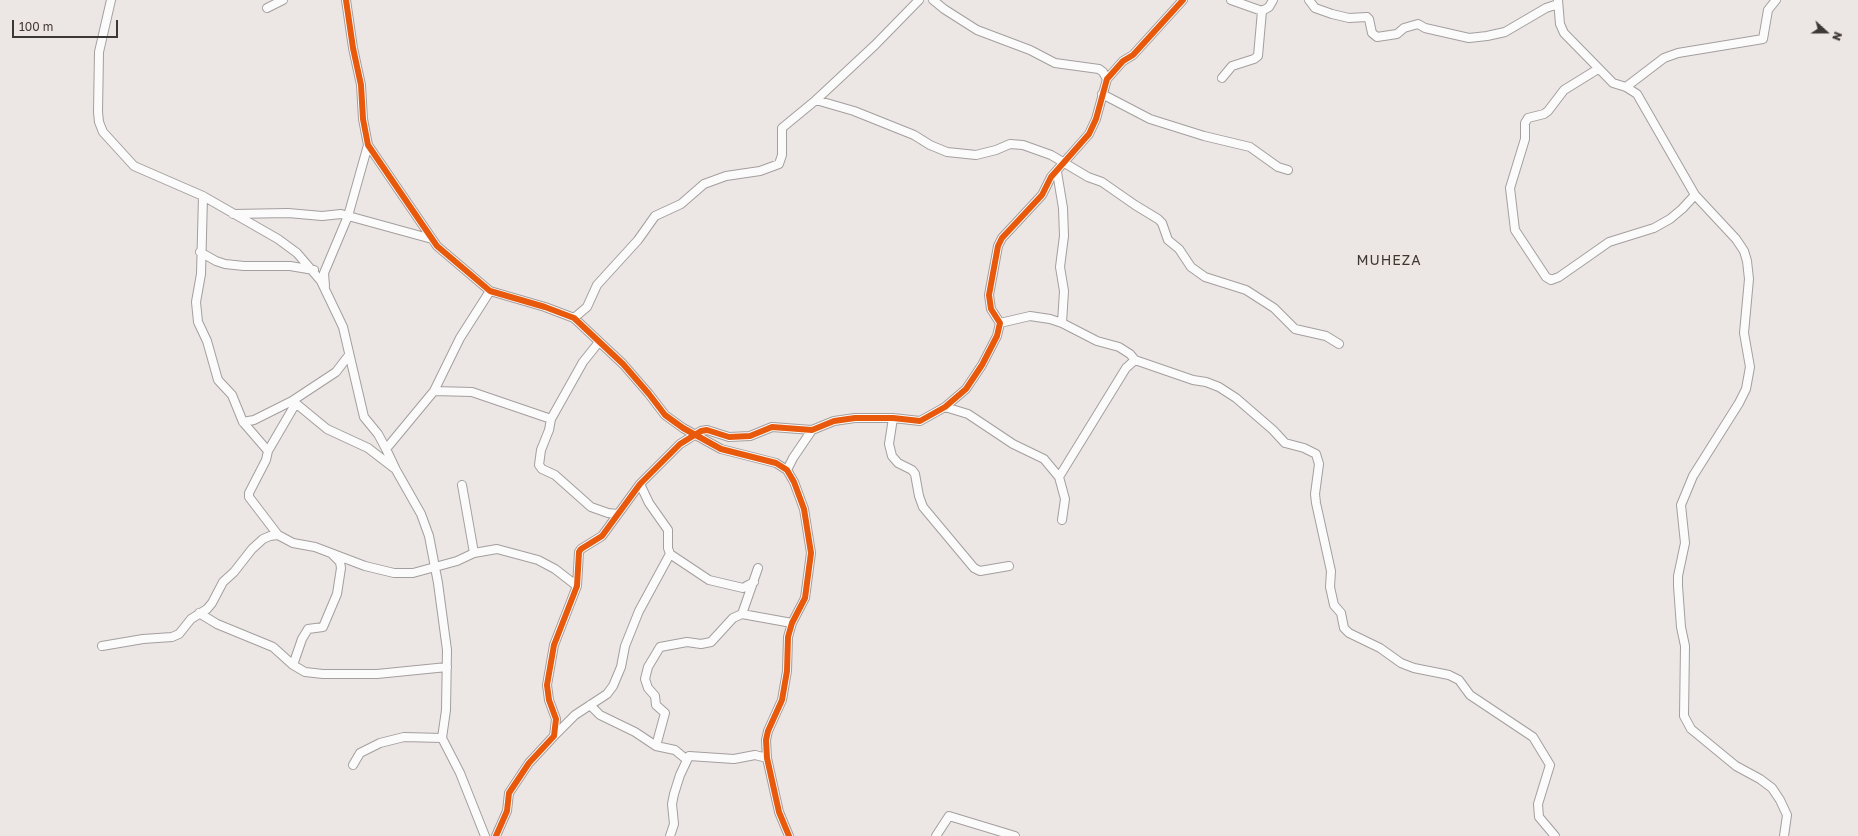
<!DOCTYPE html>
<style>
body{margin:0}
#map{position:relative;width:1858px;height:836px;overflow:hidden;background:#ece6e4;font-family:"Golos Text",sans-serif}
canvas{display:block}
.north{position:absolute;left:1806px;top:12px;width:40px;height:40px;-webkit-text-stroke:3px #efe5e1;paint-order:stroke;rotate:111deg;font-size:11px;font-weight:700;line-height:16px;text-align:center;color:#3b3836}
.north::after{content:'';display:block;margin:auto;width:14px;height:18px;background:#3b3836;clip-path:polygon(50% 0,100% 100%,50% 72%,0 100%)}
.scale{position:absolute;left:12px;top:20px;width:106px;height:18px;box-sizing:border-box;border:2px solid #3b3836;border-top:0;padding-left:5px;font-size:12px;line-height:14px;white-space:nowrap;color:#3b3836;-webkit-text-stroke:3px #efe5e1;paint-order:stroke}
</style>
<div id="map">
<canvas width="1858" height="836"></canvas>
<div class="north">N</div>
<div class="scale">100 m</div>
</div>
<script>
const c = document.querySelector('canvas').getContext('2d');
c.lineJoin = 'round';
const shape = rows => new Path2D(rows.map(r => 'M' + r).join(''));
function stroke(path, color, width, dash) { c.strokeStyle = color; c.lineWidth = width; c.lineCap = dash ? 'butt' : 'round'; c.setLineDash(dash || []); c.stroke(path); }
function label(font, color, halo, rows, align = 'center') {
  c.font = font + ' "Golos Text",sans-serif'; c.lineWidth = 4; c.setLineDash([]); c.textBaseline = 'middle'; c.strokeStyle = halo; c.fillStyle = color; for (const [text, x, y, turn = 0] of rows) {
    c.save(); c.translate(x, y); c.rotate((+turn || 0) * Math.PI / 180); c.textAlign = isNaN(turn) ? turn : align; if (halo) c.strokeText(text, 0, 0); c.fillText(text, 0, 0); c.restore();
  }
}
const minor = shape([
 [111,0,99,52,98,112,99,122,103,132,134,166,203,196,278,239,297,253,321,281,343,327,364,417,378,434,386,449,396,470,421,514,429,536,438,583,447,650,446,710,442,738,460,773,485,836],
 [346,0,353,48,361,85,363,119,368,145,437,246,490,291,545,307,574,318,623,364,649,394,665,415,683,428,721,449,776,463,787,470,794,482,804,509,811,553,805,598,792,623,788,637,787,671,782,700,768,731,766,740,767,758,779,812,789,836],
 [933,0,944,9,977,30,1030,50,1055,63,1099,69,1103,72,1107,79],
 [1231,0,1262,11,1269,7,1273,0],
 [1309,0,1315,8,1332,14,1349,18,1367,17,1369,19,1372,33,1377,37,1397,34,1404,28,1418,24,1425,28,1469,38,1487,36,1505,32,1546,8,1558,4],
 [1558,0,1560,24,1564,33,1613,83,1626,87,1637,94,1695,195,1736,239,1744,251,1747,261,1749,279,1744,333,1750,367,1746,389,1739,403,1693,476,1681,505,1685,543,1678,576,1678,586,1681,627,1685,646,1684,716,1691,729,1736,766,1760,779,1772,788,1780,800,1787,815,1784,836],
 [267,8,283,0],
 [1598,69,1564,90,1548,111,1544,114,1528,118,1525,123,1525,139,1510,188,1515,230,1546,277,1551,280,1559,277,1609,242,1654,228,1670,219,1682,209,1695,195],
 [1222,78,1232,66,1254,59,1258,56,1262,11],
 [1626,87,1664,58,1678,53,1763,39,1768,10,1776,0],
 [1102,94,1150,119,1204,136,1250,147,1278,167,1288,170],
 [816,100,854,111,914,135,930,145,947,152,976,155,996,150,1010,144,1023,145,1051,155,1088,177,1102,182,1135,205,1158,219,1162,223,1168,240,1179,249,1191,267,1205,277,1246,290,1274,308,1295,329,1326,336,1339,344],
 [1057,172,1063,208,1064,236,1060,267,1064,291,1062,323],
 [203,196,201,274,196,302,198,322,207,341,218,380,232,395,243,422,268,451],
 [233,214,288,213,322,216,341,214,432,239],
 [200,252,216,261,225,264,244,266,290,266,314,270],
 [325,286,324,273,348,216,368,145],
 [574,318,587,307,597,285,638,240,655,216,681,204,704,184,726,176,760,171,779,164,782,155,782,128,816,100,875,45,919,0],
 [1000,323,1030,316,1050,319,1062,323,1097,341,1119,347,1130,354,1135,360,1193,380,1206,382,1219,387,1236,398,1273,430,1285,443,1304,448,1316,454,1319,464,1315,494,1316,503,1331,571,1330,587,1334,605,1341,613,1344,628,1349,633,1380,648,1401,663,1414,668,1449,675,1459,680,1470,695,1533,737,1550,765,1538,804,1539,817,1555,836],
 [599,342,583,362,551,419,549,430,541,450,539,465,542,469,555,475,591,507,608,513,618,514],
 [434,391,472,392,551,419],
 [293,401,327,429,368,448,394,468],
 [296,403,268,451,266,460,249,493,249,497,278,535,293,543,315,547,365,566,394,573,413,573,457,561,474,553,497,549,538,560,555,569,577,586],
 [945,407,968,414,1013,444,1044,459,1059,477,1065,499,1062,520],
 [893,418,889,444,892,456,898,463,912,470,915,474,919,496,923,507,974,568,980,571,1009,566],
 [243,422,254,420,292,401,336,372,349,355],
 [386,449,434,391,460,338,490,291],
 [787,470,793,458,812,430],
 [1059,477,1126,368,1135,360],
 [640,484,649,503,668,530,668,548,670,554,709,580,743,588,754,582],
 [462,485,474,553],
 [199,613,217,624,273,647,293,665,305,672,323,674,377,674,447,667],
 [742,614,758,568],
 [102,646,143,639,172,637,179,634,191,619,207,609,212,603,223,582,234,572,252,549,263,539,270,536,278,535],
 [293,665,302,639,308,629,323,627,337,594,341,568,340,562,333,555],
 [590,705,600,715,635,732,656,746,675,750,687,760],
 [554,736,575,715,607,694,613,686,621,667,625,646,639,611,670,554],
 [656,746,665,713,656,705,655,696,648,688,645,679,648,667,660,647,687,642,701,644,711,642,733,618,742,614,792,623],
 [353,765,360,753,380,743,404,737,442,738],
 [496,836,507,811,509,793,529,763,554,736,556,719,549,700,547,685,554,645,577,586,579,552,581,549,602,536,640,484,680,444,701,431,707,430,729,437,750,436,772,427,812,430,834,421,855,418,893,418,920,421,945,407,966,389,982,365,997,336,1000,323,991,309,989,295,998,246,1002,238,1042,195,1051,177,1089,134,1096,119,1107,79,1123,61,1133,55,1183,0],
 [670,836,674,824,672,804,674,794,680,775,689,756,734,759,755,755,767,758],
 [936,836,949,816,1015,836]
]);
const cycleway = shape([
 [346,0,353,48,361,85,363,119,368,145,437,246,490,291,545,307,574,318,623,364,649,394,665,415,683,428,721,449,776,463,787,470,794,482,804,509,811,553,805,598,792,623,788,637,787,671,782,700,768,731,766,740,767,758,779,812,789,836],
 [496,836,507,811,509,793,529,763,554,736,556,719,549,700,547,685,554,645,577,586,579,552,581,549,602,536,640,484,680,444,701,431,707,430,729,437,750,436,772,427,812,430,834,421,855,418,893,418,920,421,945,407,966,389,982,365,997,336,1000,323,991,309,989,295,998,246,1002,238,1042,195,1051,177,1089,134,1096,119,1107,79,1123,61,1133,55,1183,0]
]);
const quarterNames = [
 ["MUHEZA",1389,261]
];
stroke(minor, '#a39f9e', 10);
stroke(minor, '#fcfbfb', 8);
stroke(cycleway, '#e8590c', 6);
c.letterSpacing = '1px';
label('14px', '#3b3836', '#efe5e1', quarterNames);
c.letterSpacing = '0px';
</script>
